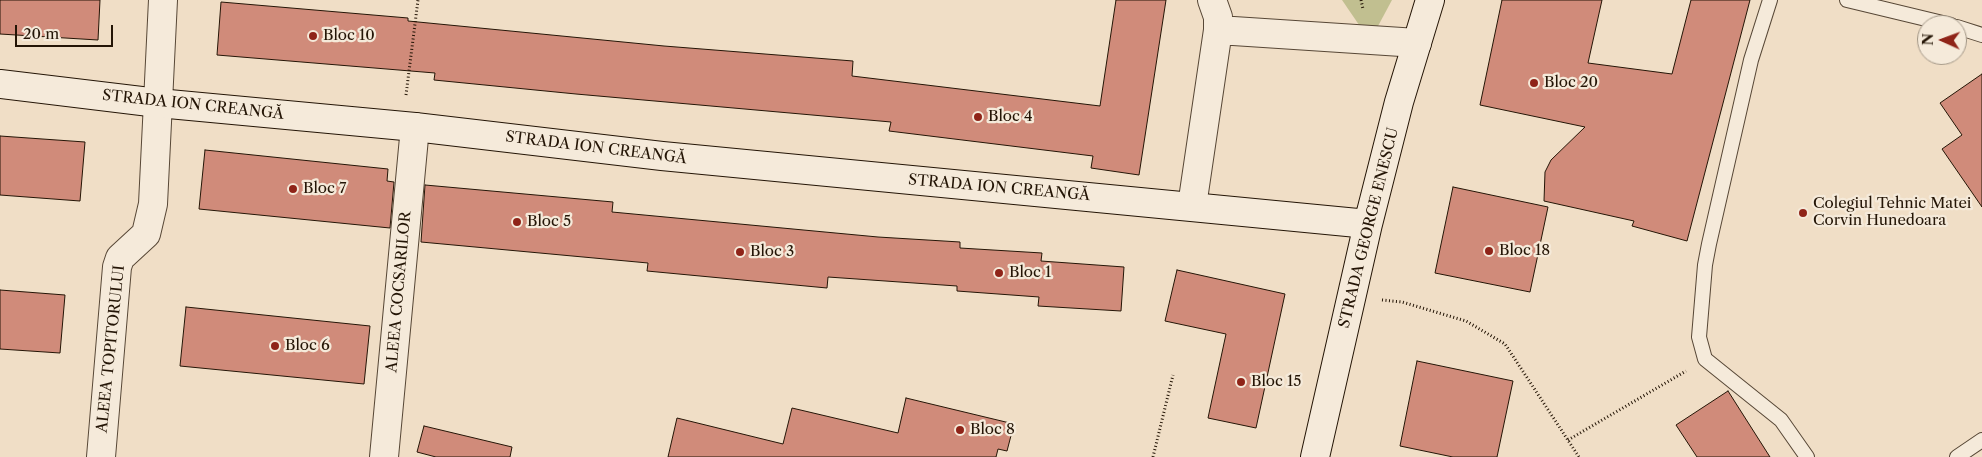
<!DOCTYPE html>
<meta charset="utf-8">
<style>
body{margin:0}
#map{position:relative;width:1982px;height:457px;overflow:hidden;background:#f0dec6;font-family:"Libre Caslon Text",serif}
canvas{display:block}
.north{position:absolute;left:1917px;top:15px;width:50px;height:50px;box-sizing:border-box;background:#f5eada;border:1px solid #a19585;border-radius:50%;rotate:272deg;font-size:14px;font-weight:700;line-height:20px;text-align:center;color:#241506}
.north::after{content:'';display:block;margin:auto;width:18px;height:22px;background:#8f2418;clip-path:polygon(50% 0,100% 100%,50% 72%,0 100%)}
.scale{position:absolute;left:15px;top:25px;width:98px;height:22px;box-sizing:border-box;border:2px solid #241506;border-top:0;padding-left:6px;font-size:15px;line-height:18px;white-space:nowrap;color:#241506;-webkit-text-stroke:4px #f5eada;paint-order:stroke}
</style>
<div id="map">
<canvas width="1982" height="457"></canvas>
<div class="north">N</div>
<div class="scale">20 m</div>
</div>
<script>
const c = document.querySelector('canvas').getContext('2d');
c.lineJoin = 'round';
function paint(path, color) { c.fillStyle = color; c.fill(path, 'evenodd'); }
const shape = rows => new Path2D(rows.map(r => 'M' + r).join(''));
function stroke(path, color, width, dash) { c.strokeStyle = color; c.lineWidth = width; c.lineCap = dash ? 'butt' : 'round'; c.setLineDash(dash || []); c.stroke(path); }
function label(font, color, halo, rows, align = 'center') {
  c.font = font + ' "Libre Caslon Text",serif'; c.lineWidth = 4.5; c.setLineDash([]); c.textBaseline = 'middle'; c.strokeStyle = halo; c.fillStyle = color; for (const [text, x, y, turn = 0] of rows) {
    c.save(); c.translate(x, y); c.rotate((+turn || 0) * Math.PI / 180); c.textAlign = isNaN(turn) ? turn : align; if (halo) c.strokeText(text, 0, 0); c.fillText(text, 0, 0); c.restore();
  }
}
const green = shape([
 [1342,0,1392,0,1370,41]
]);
const building = shape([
 [0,0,100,0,98,40,0,34,0,0],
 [1116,0,1166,0,1139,175,1091,168,1093,156,889,131,891,122,576,94,434,80,435,73,217,55,221,2,408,18,408,21,664,46,853,61,852,76,1100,106,1116,0],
 [1502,0,1602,0,1588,63,1672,74,1691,0,1750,0,1687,241,1632,226,1634,221,1544,201,1545,172,1551,160,1585,127,1480,105,1502,0],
 [1982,74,1982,207,1942,149,1962,135,1940,103,1982,74],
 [0,136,85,142,80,201,0,195,0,136],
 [205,150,388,169,387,181,394,182,390,228,199,209,205,150],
 [425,185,613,202,612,212,878,237,960,242,960,248,1042,253,1041,261,1124,267,1121,311,1038,306,1039,297,957,291,957,286,828,277,827,288,647,271,648,263,421,242,425,185],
 [1453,187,1548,207,1530,292,1435,273,1453,187],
 [1177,270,1285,294,1256,428,1208,418,1226,334,1165,321,1177,270],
 [0,290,65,295,60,353,0,349,0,290],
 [186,307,370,326,364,384,180,366,186,307],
 [1417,361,1513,381,1497,457,1453,457,1400,446,1417,361],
 [1728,391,1770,457,1697,457,1676,425,1728,391],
 [906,398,1014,424,1007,451,998,449,996,457,668,457,677,418,783,444,792,408,898,433,906,398],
 [424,426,512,447,510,457,436,457,417,452,424,426]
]);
const path = shape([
 [1361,0,1363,9],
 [406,95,418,0],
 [1382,300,1402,302,1466,321,1505,344,1579,457],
 [1568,440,1686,371],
 [1153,457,1173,375]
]);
const lane = shape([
 [1770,0,1751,60,1709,244,1705,265,1699,337,1705,359,1781,420,1807,457],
 [1847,0,1951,25],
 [1957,27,1982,35],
 [1957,457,1982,440]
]);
const street = shape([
 [1212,0,1218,17,1218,30,1417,43],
 [1192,206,1218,30],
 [101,457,117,267,120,258,146,234,153,204,163,0],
 [384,457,415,127]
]);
const secondary = shape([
 [0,84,158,103,415,127,662,156,1368,224],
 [1315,457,1368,224,1399,102,1430,0]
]);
const markers = [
 [313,36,5,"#8f2418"],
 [1534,83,5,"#8f2418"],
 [978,117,5,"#8f2418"],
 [293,189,5,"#8f2418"],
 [1803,213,5,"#8f2418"],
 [517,222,5,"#8f2418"],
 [1489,251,5,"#8f2418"],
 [740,252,5,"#8f2418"],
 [999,273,5,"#8f2418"],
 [275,346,5,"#8f2418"],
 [1241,382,5,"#8f2418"],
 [960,430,5,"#8f2418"]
];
const poiNames = [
 ["Bloc 10",323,36],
 ["Bloc 20",1544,83],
 ["Bloc 4",988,117],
 ["Bloc 7",303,189],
 ["Colegiul Tehnic Matei",1813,204],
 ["Corvin Hunedoara",1813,221],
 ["Bloc 5",527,222],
 ["Bloc 18",1499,251],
 ["Bloc 3",750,252],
 ["Bloc 1",1009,273],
 ["Bloc 6",285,346],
 ["Bloc 15",1251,382],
 ["Bloc 8",970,430]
];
const streetNames = [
 ["STRADA ION CREANGĂ",193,105,6],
 ["STRADA ION CREANGĂ",596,148,7],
 ["STRADA ION CREANGĂ",999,188,5],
 ["STRADA GEORGE ENESCU",1369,228,-76],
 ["ALEEA COCSARILOR",399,292,-85],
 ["ALEEA TOPITORULUI",111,349,-84]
];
paint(green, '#c1bf90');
paint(building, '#d08b7a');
stroke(building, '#241506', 1);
stroke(lane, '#574736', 16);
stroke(street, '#574736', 30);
stroke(secondary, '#241506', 30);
stroke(path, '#241506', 3, [1, 2.5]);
stroke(lane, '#f5eada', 14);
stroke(street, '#f5eada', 28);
stroke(secondary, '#f5eada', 28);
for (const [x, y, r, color] of markers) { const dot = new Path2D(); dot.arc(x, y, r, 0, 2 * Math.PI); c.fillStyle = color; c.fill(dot); stroke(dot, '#f5eada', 2); }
label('15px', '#241506', '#f5eada', poiNames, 'left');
label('15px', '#241506', '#f5eada', streetNames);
</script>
